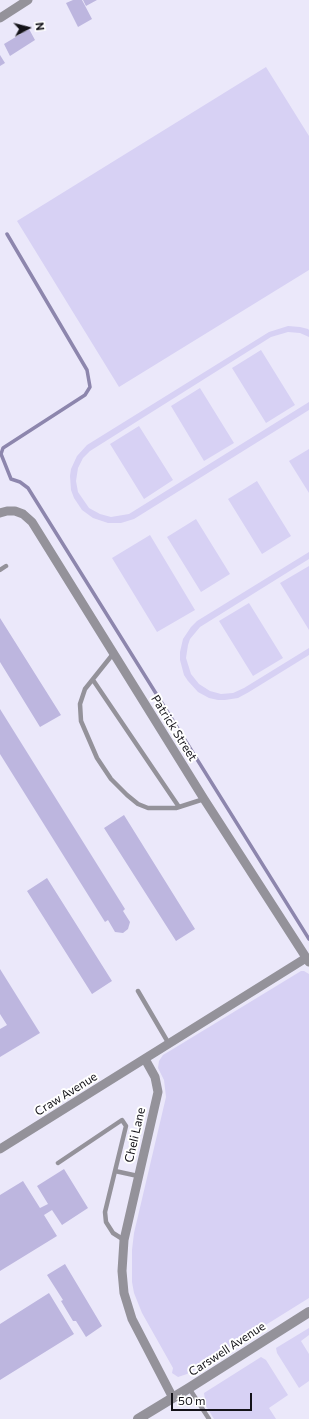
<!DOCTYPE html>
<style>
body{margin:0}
#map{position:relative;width:309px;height:1419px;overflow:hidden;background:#ebe8fa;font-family:Commissioner,sans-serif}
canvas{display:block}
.north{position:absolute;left:8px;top:8px;width:40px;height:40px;-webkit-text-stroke:3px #fff;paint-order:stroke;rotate:83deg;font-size:11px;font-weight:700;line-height:16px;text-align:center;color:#131218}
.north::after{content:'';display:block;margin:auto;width:14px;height:18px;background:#131218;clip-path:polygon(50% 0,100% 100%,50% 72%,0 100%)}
.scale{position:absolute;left:171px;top:1393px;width:81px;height:18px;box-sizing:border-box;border:2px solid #131218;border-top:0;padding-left:5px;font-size:12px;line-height:14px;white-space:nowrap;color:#131218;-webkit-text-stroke:3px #fff;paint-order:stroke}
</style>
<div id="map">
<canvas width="309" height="1419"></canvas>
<div class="north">N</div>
<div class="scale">50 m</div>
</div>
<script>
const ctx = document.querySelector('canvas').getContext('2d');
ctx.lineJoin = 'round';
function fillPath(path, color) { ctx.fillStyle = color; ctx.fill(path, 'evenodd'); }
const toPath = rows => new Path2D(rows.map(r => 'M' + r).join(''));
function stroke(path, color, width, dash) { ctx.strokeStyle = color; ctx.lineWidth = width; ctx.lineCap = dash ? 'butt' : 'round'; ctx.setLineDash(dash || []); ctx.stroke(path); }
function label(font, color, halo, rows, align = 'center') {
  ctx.font = font + ' Commissioner,sans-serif'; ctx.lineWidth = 4; ctx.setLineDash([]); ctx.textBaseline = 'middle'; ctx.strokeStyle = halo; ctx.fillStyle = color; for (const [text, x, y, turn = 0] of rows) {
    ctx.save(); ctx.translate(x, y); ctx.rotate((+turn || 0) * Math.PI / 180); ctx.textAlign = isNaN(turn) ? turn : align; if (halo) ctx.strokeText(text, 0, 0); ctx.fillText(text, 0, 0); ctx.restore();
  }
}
const green = toPath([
 [266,67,309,136,309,270,119,387,17,221],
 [288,326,300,327,308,329,309,330,309,337,300,333,288,332,271,337,90,451,83,458,78,468,76,481,78,492,89,508,100,514,111,517,129,514,309,402,309,410,134,519,121,523,108,523,93,518,82,510,74,498,71,490,70,476,71,469,77,456,87,445,269,332],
 [261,350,295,405,266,423,232,368],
 [200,388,234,443,204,461,171,406],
 [139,426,173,480,144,499,110,444],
 [309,449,309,493,289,461],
 [257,481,291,536,262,554,228,499],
 [196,519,230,574,201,592,167,537],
 [150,535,195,610,157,632,112,558],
 [309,552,309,559,200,627,190,639,188,645,186,658,191,674,199,684,210,691,221,694,233,693,244,688,309,648,309,655,249,692,238,698,225,700,218,700,209,698,198,692,188,681,184,675,180,660,180,652,183,639,191,627,197,621],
 [309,566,309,630,280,583],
 [249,603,283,658,253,676,219,621],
 [301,971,304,971,309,974,309,1298,187,1374,178,1377,172,1373,173,1368,142,1313,134,1293,132,1282,132,1250,134,1233,166,1097,164,1080,158,1068,159,1061,163,1055,173,1049],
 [309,1328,309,1335,301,1341,309,1354,309,1381,299,1388,277,1353,276,1348],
 [261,1357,266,1360,288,1395,269,1408,276,1419,214,1419,206,1406,204,1393]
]);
const stream = toPath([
 [7,234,87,370,90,387,85,395,3,448,1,454,11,479,20,482,28,488,309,939]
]);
const building = toPath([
 [73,0,82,0,92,19,78,27,66,3],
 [83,0,97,0,86,6],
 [29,29,35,40,10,56,4,44],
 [0,55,5,63,0,66],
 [0,618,61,715,40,727,0,662],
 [0,709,125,909,123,911,130,922,128,929,123,933,115,932,108,920,105,922,0,754],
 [124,815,195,929,176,941,104,828],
 [47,878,112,981,92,994,27,891],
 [0,969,40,1033,0,1057,0,1029,7,1025,0,1014],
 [64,1169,88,1208,62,1225,52,1210,44,1215,57,1236,0,1271,0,1195,23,1181,40,1208,48,1204,37,1186],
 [65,1264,102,1326,86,1337,76,1321,73,1321,61,1301,63,1300,47,1275],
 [49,1293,74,1334,0,1380,0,1324]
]);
const service = toPath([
 [0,570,6,566],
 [113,654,85,689,80,704,81,721,97,758,111,779,127,795,138,804,148,808,176,808,204,799],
 [93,680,179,807],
 [138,991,169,1044],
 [58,1163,122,1120,126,1126,115,1171,138,1176],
 [115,1171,105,1212,106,1222,113,1233,124,1240],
 [189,1388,209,1419]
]);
const minor = toPath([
 [0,18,28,0],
 [0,513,7,511,15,511,23,514,32,522,204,799,309,962],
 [145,1059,155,1077,158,1092,124,1240,122,1271,124,1293,132,1319,173,1398],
 [0,1149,306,958]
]);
const tertiary = toPath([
 [138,1419,189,1388,309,1312]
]);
const streetNames = [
 ["Patrick Street",174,728,58],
 ["Craw Avenue",66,1094,-32],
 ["Cheli Lane",135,1135,-77],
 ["Carswell Avenue",227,1349,-33]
];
fillPath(green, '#d7d1f4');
stroke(stream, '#8d86ad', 3.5);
fillPath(building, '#bdb6df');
stroke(service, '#94929a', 4.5);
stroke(minor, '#94929a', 9);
stroke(tertiary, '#94929a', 10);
label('12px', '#131218', '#fff', streetNames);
</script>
